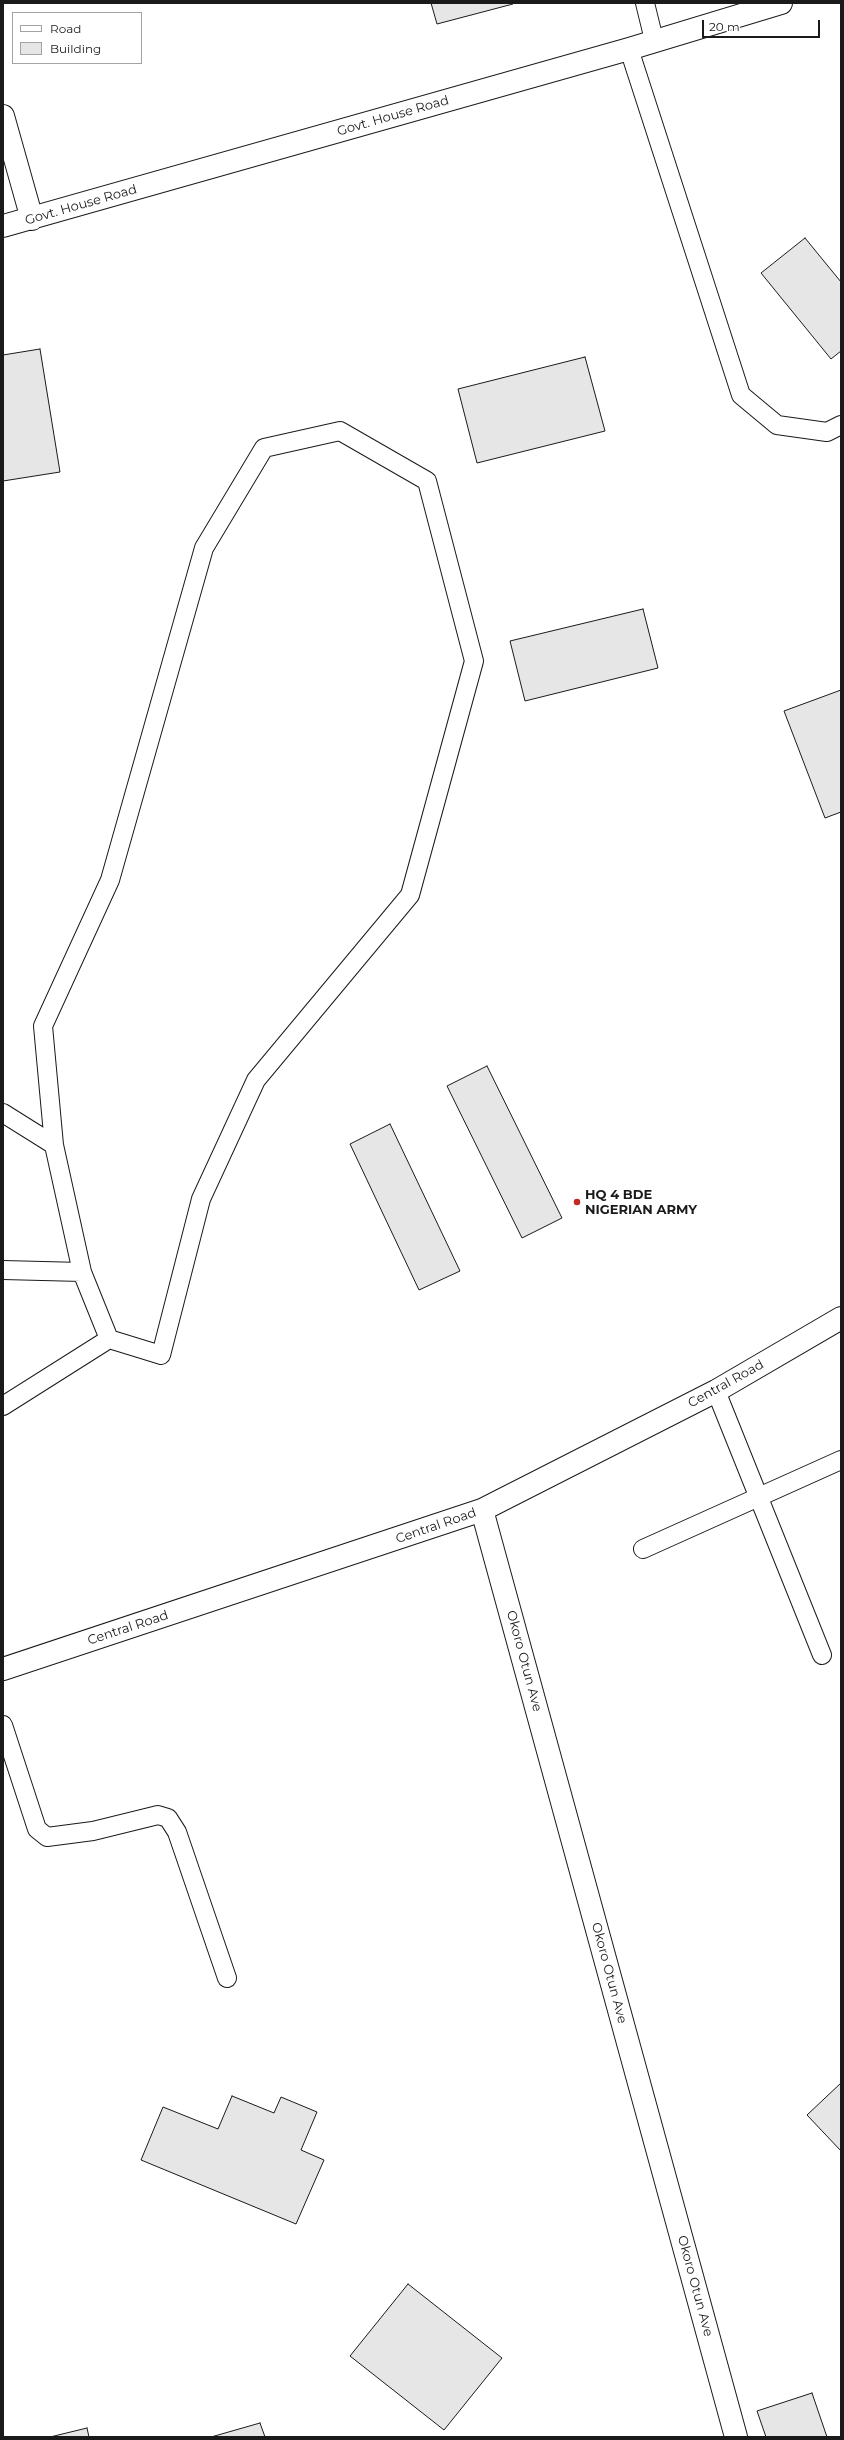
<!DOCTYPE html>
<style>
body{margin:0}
#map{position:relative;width:844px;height:2440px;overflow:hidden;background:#fff;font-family:Montserrat,sans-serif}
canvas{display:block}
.frame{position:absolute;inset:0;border:4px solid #1a1a1a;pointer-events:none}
.legend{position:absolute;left:12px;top:12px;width:130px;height:52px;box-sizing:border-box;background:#fff;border:1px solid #a3a3a3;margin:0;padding:5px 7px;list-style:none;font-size:12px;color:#1a1a1a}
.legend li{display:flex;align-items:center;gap:8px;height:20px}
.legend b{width:20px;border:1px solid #a3a3a3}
.scale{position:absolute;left:702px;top:20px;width:118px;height:18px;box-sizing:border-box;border:2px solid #1a1a1a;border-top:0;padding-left:5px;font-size:12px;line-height:14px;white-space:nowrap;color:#1a1a1a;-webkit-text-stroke:3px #fff;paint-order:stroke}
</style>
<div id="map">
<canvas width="844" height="2440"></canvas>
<div class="frame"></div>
<ul class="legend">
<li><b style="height:5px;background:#fff"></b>Road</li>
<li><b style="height:11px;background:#e6e6e6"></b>Building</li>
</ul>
<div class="scale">20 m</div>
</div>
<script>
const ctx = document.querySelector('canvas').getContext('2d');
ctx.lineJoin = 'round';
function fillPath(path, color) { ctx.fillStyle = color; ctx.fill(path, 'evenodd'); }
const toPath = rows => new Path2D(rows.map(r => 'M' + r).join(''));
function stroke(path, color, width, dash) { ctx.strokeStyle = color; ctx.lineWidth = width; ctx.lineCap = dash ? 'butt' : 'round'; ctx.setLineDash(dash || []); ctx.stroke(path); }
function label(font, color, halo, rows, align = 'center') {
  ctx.font = font + ' Montserrat,sans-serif'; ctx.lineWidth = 3; ctx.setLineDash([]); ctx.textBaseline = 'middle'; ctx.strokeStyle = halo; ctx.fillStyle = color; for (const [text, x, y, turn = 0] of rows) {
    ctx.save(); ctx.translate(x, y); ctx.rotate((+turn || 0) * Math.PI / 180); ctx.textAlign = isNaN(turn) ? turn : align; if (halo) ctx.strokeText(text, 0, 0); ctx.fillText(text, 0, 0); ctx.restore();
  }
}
const building = toPath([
 [431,3,512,3,513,4,437,24,431,3],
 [805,238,841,282,841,351,831,359,761,273,805,238],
 [40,349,60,472,3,481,3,355,40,349],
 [585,357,605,431,477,463,458,389,585,357],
 [643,609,658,668,525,701,510,641,643,609],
 [841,690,841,812,825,818,784,711,841,690],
 [487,1066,562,1218,522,1238,447,1086,487,1066],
 [390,1124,460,1271,419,1290,350,1144,390,1124],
 [841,2083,841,2151,807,2115,841,2083],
 [232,2096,274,2113,281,2097,317,2112,301,2150,324,2160,296,2224,141,2160,163,2107,218,2129,232,2096],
 [408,2284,502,2358,444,2430,350,2356,408,2284],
 [812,2393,827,2437,766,2437,757,2411,812,2393],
 [260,2423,265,2437,211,2437,260,2423],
 [87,2428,89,2437,50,2437,87,2428]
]);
const service = toPath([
 [645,3,654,40],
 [629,49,741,395,777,425,827,432,841,425],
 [3,1113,54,1145],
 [3,1270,82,1272,109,1339,3,1406],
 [82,1272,54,1145,43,1026,110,880,204,548,264,448,340,431,427,481,474,661,410,895,256,1080,201,1199,161,1355,109,1339],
 [716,1391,822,1655],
 [643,1549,841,1460],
 [3,1725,37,1829,47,1837,93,1831,158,1815,168,1818,177,1832,227,1978]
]);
const minor = toPath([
 [3,116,32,219],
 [3,226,629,49,781,3],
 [482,1510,736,2437],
 [3,1669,482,1510,716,1391,841,1318]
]);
const markers = [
 [577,1202,4,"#c62828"]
];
const streetNames = [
 ["Govt. House Road",393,116,-16],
 ["Govt. House Road",81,205,-16],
 ["Central Road",726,1384,-29],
 ["Central Road",436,1526,-19],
 ["Central Road",128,1628,-18],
 ["Okoro Otun Ave",524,1661,75],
 ["Okoro Otun Ave",609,1973,75],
 ["Okoro Otun Ave",695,2286,75]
];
const poiNames = [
 ["HQ 4 BDE",585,1195],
 ["NIGERIAN ARMY",585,1210]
];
fillPath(building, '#e6e6e6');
stroke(building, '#1a1a1a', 1);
stroke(service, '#1a1a1a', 20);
stroke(minor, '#1a1a1a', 24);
stroke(service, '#fff', 18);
stroke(minor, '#fff', 22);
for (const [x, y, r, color] of markers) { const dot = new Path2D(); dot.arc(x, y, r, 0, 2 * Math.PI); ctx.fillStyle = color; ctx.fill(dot); stroke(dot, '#fff', 1.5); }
label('13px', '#1a1a1a', '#fff', streetNames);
label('bold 13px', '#1a1a1a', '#fff', poiNames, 'left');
</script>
